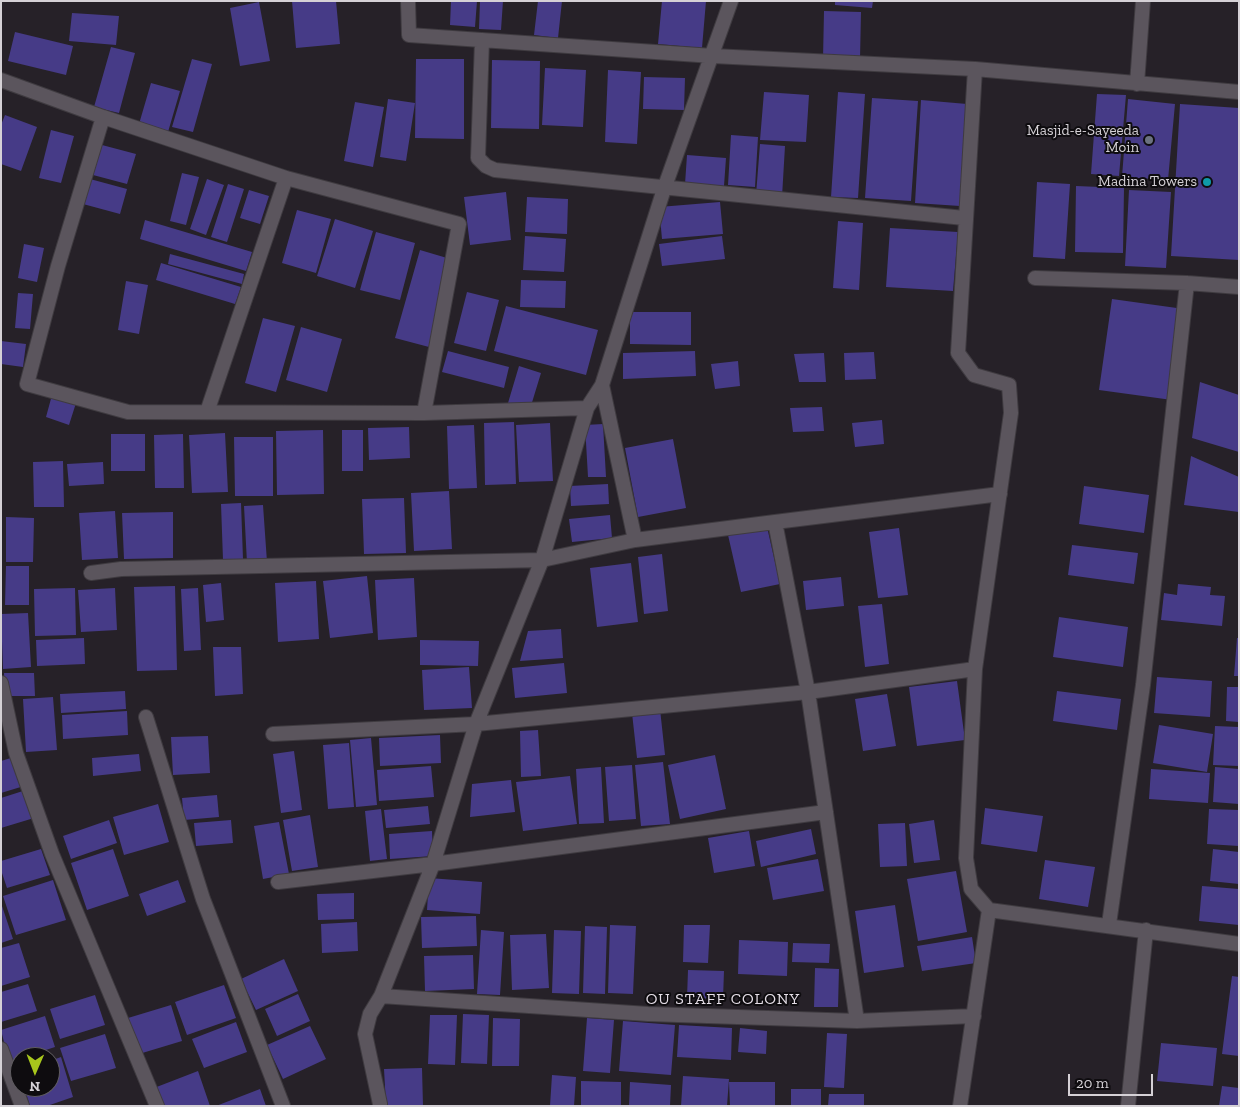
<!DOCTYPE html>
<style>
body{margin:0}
#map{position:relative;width:1240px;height:1107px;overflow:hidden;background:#262128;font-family:"Zilla Slab",serif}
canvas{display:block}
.frame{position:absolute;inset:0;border:2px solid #d5d1d6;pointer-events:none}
.north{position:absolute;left:10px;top:1047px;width:50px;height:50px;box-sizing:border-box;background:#0e0c0f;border:1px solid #5e5b5f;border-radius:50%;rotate:181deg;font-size:14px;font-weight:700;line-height:20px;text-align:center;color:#d5d1d6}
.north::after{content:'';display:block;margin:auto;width:18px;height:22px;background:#a8c71c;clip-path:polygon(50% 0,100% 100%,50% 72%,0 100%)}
.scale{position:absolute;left:1068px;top:1074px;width:85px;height:22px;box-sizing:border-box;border:2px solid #d5d1d6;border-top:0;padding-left:6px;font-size:15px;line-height:18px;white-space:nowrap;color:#d5d1d6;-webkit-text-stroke:4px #0e0c0f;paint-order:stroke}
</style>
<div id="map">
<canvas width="1240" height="1107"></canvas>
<div class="frame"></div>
<div class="north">N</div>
<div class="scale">20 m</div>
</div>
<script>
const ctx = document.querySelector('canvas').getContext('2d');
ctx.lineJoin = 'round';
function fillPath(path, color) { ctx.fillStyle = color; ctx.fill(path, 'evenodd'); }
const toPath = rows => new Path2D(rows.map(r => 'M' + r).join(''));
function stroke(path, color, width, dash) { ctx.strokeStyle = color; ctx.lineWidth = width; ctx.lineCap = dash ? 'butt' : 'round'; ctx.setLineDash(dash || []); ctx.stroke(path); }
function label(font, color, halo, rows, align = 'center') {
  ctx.font = font + ' "Zilla Slab",serif'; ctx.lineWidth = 4; ctx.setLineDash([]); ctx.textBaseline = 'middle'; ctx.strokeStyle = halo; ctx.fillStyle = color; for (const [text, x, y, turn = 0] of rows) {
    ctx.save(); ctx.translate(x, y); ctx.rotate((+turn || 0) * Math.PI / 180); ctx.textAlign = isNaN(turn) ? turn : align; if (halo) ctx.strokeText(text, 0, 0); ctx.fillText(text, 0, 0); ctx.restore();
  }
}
const building = toPath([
 [292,1,336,1,340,44,296,48],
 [451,1,477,1,475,27,450,25],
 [480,1,503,1,501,30,479,29],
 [538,1,562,1,558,38,534,35],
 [662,1,706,1,702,48,658,44],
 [835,1,873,1,872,8,835,5],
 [259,2,270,61,240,66,230,8],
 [824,11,861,12,860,59,823,59],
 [72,13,119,16,116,45,69,41],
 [15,32,73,46,66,75,8,61],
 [111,47,135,53,119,113,94,107],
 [192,59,212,64,193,132,172,127],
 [416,59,464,59,464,139,415,138],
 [492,60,540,61,539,129,491,128],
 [545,68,586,70,583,127,542,125],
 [608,70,641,72,637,144,605,142],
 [644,77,685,78,684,110,643,109],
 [151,83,180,91,168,132,139,124],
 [764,92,809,95,806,142,760,140],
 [838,92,865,94,858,198,831,197],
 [1097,94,1126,95,1119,176,1091,174],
 [872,98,918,101,911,201,865,198],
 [388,99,415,103,406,161,380,157],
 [1128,99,1175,104,1168,180,1122,177],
 [921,100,967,104,960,206,915,203],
 [355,102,384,107,373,167,344,161],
 [1180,104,1239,108,1239,260,1171,256],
 [5,115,37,127,21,171,1,164,1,125],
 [51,130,74,136,61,183,39,178],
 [731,135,758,137,755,187,728,185],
 [760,144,785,146,782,197,756,195],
 [102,145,136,154,127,184,93,175],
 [687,155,726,158,724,186,685,184],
 [182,173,199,177,186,225,170,221],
 [90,179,127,189,120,214,83,204],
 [207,179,224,185,206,235,190,229],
 [1037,182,1070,184,1065,259,1033,257],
 [228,184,244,189,227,242,211,237],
 [1076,186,1124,188,1123,253,1075,252],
 [249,190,269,196,260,224,240,218],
 [1129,190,1171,192,1166,268,1125,266],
 [506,192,511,240,470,245,464,197],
 [527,197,568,199,567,234,525,232],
 [720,202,723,234,662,239,659,207],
 [297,210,331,219,316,273,282,263],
 [335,219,373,231,355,288,317,276],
 [145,220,252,252,246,271,140,239],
 [838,221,863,223,859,290,833,288],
 [890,228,958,232,953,291,886,287],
 [376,232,415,243,400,300,360,290],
 [525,236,566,239,564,272,523,270],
 [722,236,725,259,662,266,659,244],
 [24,244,44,248,37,282,18,278],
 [420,250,447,258,429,347,395,338],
 [170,254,244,274,242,284,168,264],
 [161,263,241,287,235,304,156,280],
 [521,280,566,281,565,308,520,307],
 [126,281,148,285,139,334,118,330],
 [467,292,499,300,486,351,454,343],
 [18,293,33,294,30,329,15,328],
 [1112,299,1184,309,1172,400,1099,390],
 [506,306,598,330,586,375,494,351],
 [630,312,691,312,691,345,630,344],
 [263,318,295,326,276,392,245,383],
 [301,327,342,339,327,392,286,380],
 [1,341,26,344,23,367,1,364],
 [448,351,509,367,504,388,442,372],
 [695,351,696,376,623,379,623,353],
 [874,352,876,379,845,380,844,353],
 [824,353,826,382,799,382,794,354],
 [738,361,740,386,715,389,711,364],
 [519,366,541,373,530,409,508,403],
 [1200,382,1239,395,1239,452,1192,438],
 [52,395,76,403,69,425,46,417],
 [822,407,824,431,793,432,790,408],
 [882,420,884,444,855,447,852,423],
 [514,422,516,484,485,485,484,423],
 [550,423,553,481,519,482,516,425],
 [603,424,606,477,588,477,585,425],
 [474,425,477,488,449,489,447,426],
 [409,427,410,458,369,460,368,428],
 [323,430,324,494,277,495,276,431],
 [342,430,363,430,363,471,342,471],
 [225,433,228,492,192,493,189,435],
 [111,434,145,434,145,471,111,471],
 [183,434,184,488,155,488,154,435],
 [234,437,273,437,273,496,235,496],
 [673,439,686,508,638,517,625,448],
 [1191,456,1239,477,1239,512,1184,505],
 [63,461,64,507,34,507,33,462],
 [103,462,104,484,69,486,67,464],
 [608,484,609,504,571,506,570,486],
 [1084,486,1149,495,1144,533,1079,524],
 [449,491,452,549,414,551,411,493],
 [404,498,406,553,364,554,362,499],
 [241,503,243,559,223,560,221,504],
 [263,505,267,562,247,563,244,506],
 [115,511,118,558,82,560,79,513],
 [173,512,173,558,124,559,122,513],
 [610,515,612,538,572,542,569,519],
 [6,517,34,518,33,562,6,562],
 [767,527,780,584,741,592,728,535],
 [899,528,908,595,878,598,869,532],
 [1072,545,1138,553,1134,584,1068,575],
 [662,554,668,611,644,614,638,557],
 [631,563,638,622,597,627,590,568],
 [6,566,29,566,29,605,5,605],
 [367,576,373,633,330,638,323,581],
 [841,577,844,606,806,610,803,581],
 [414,578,417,637,378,640,375,580],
 [316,581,319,639,278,642,275,583],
 [221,583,224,620,206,622,203,585],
 [1178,584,1211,587,1210,595,1225,596,1222,626,1161,620,1164,593,1177,595],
 [175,586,177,670,137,671,134,587],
 [75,588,76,635,35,636,34,589],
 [115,588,117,630,81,632,78,590],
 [198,588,201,650,184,651,181,589],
 [882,604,889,664,865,667,858,606],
 [28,613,31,667,3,669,1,614],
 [1059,617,1128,627,1123,667,1053,657],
 [561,629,563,658,520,661,528,631],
 [84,638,85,664,37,666,36,640],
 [1237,638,1239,638,1239,676,1234,676],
 [420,640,479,641,478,666,420,665],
 [213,647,241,647,243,694,215,696],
 [564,663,567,693,515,698,512,668],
 [469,667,472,708,424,710,422,670],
 [4,673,34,673,35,696,5,696],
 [1157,677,1212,681,1210,717,1154,713],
 [957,681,965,740,917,746,909,687],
 [1227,687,1239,687,1239,722,1226,721],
 [125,691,126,709,61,713,60,694],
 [1057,691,1121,699,1117,730,1053,721],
 [887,694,896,746,863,751,855,699],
 [53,697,57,750,26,752,23,699],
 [660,709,665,755,637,758,632,713],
 [127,711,128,735,63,739,62,715],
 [1159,725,1213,734,1207,772,1153,763],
 [1215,726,1239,727,1239,766,1213,765],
 [538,730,541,776,521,777,520,731],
 [440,735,441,763,380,766,379,738],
 [208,736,210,773,173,775,171,737],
 [371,738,377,805,356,807,350,740],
 [349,743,354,807,328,809,323,745],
 [294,751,302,810,281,813,273,754],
 [139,754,141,771,93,776,92,758],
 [715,755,726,809,680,819,668,765],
 [14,757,24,786,1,793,1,761],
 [663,762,670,824,641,826,635,765],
 [632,765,636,819,609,821,605,767],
 [431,766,434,797,379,801,377,770],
 [601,767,604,823,579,824,576,769],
 [1215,767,1239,769,1239,804,1213,802],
 [1151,769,1210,773,1208,803,1149,799],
 [570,776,577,824,523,831,516,782],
 [511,780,515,812,470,817,472,784],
 [26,790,34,818,1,828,1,798],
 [217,795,219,817,184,820,182,798],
 [158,804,169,842,124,855,113,817],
 [428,806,430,824,386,828,384,810],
 [985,808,1043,816,1037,852,981,844],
 [381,809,387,859,370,861,365,811],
 [1209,809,1239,810,1239,846,1207,844],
 [310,815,318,867,292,871,283,820],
 [109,820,117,843,71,859,63,836],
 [231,820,233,843,196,846,194,823],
 [934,820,940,860,914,863,909,824],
 [279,822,289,874,263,879,254,826],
 [905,823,907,866,880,867,878,824],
 [811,829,816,854,761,867,756,841],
 [432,831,433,856,390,859,389,834],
 [749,831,755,866,714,873,708,838],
 [41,849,50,875,7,888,1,870,1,861],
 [113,849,129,896,87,910,71,863],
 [1213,849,1239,852,1239,884,1210,881],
 [818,859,824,891,773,900,767,868],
 [1045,860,1095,867,1088,907,1039,899],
 [956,871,967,932,918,941,907,879],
 [429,878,482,882,480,914,427,910],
 [53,880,66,920,16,935,3,896],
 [178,880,186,902,147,916,139,894],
 [1202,886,1239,889,1239,925,1199,921],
 [354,893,354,919,318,920,317,894],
 [1,903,13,939,1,943],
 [895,905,904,967,864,973,855,911],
 [476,916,477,946,422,948,421,917],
 [357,922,358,951,322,953,321,924],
 [610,925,636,926,633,994,608,993],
 [684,925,710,925,708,963,683,962],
 [585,926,607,927,605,994,583,993],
 [481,930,504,932,500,995,477,994],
 [554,930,581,931,579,994,552,993],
 [546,934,549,988,512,990,510,935],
 [972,937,976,963,922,971,917,946],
 [739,940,788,942,787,976,738,974],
 [19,943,30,977,1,986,1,948],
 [793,943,830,944,829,963,792,962],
 [473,955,474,989,425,991,424,956],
 [284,959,298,991,256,1010,241,979],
 [815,968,839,969,838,1007,814,1007],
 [688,970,724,971,723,999,687,998],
 [1232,976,1239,977,1239,1056,1222,1054],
 [28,984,37,1011,1,1022,1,992],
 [224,985,236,1018,187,1035,175,1002],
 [298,994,310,1021,277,1036,265,1009],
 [95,995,105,1025,60,1039,50,1009],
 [171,1005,182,1041,139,1054,128,1018],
 [463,1014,489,1015,487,1064,461,1063],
 [430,1015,457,1015,455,1065,428,1064],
 [45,1016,55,1047,9,1062,1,1030],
 [493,1018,520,1019,519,1066,492,1066],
 [587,1018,614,1020,610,1073,583,1071],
 [623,1021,675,1025,671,1075,619,1071],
 [236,1022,247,1052,204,1068,192,1039],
 [679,1025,732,1028,731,1060,677,1057],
 [310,1026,326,1059,283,1079,267,1045],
 [740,1028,767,1031,766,1054,738,1052],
 [827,1033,847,1034,844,1088,824,1087],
 [105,1034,116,1068,71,1081,60,1048],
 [1161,1043,1217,1048,1213,1086,1157,1081],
 [61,1057,73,1097,47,1106,30,1106,24,1087,50,1087,50,1061],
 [422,1068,423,1106,386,1105,384,1069],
 [198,1071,210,1106,161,1106,154,1088],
 [552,1075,576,1077,574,1106,550,1106],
 [683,1076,729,1079,727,1106,681,1106],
 [581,1081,621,1082,621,1106,581,1106],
 [630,1082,671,1085,670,1106,629,1106],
 [729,1082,775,1082,775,1106,730,1106],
 [1222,1086,1239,1088,1239,1106,1219,1106],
 [260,1089,266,1106,216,1106],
 [791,1089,821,1089,821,1106,791,1106],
 [829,1094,864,1094,864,1106,828,1106]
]);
const minor = toPath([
 [408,1,409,35,713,56,975,69,1239,92],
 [482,40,478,158,486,166,495,170,964,218],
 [975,69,958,353,974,375,1009,385,1011,413,975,669,966,858,971,889,989,910,1239,944],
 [1,80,103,117,286,178,459,224,424,413],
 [1137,84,1143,1],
 [103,117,58,266,27,384,128,412,424,413,587,408],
 [1035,278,1187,283,1239,287],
 [602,385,635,540],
 [207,412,286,178],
 [775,522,1000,494],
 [91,573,121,569,542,560,635,540,775,522,808,692,857,1021,648,1014,381,996],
 [1,683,16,753,52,854,157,1106],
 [146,717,203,899,283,1106],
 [273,734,476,724,808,692,975,669],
 [278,882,433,864,826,812],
 [1109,924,1143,685,1187,283],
 [857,1021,974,1016],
 [1,1049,22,1106],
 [380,1104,365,1034,370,1014,381,996,433,864,476,724,542,560,587,408,602,385,664,189,731,1],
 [960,1106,989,910],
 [1128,1106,1146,930]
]);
const markers = [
 [1149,140,5,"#6b7280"],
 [1207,182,5,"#0f9aa8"]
];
const poiNames = [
 ["Masjid-e-Sayeeda",1139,131],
 ["Moin",1139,148],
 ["Madina Towers",1197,182]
];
const neighbourhoodNames = [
 ["OU STAFF COLONY",723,999]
];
fillPath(building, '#463b87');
stroke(minor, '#3f3b40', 16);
stroke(minor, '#5b555d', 14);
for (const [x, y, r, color] of markers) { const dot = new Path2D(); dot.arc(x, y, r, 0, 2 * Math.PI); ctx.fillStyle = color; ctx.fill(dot); stroke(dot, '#0e0c0f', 2); }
label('15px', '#d5d1d6', '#0e0c0f', poiNames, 'right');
ctx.letterSpacing = '1px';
label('16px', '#e6dfe8', '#0e0c0f', neighbourhoodNames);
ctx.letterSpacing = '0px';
</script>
